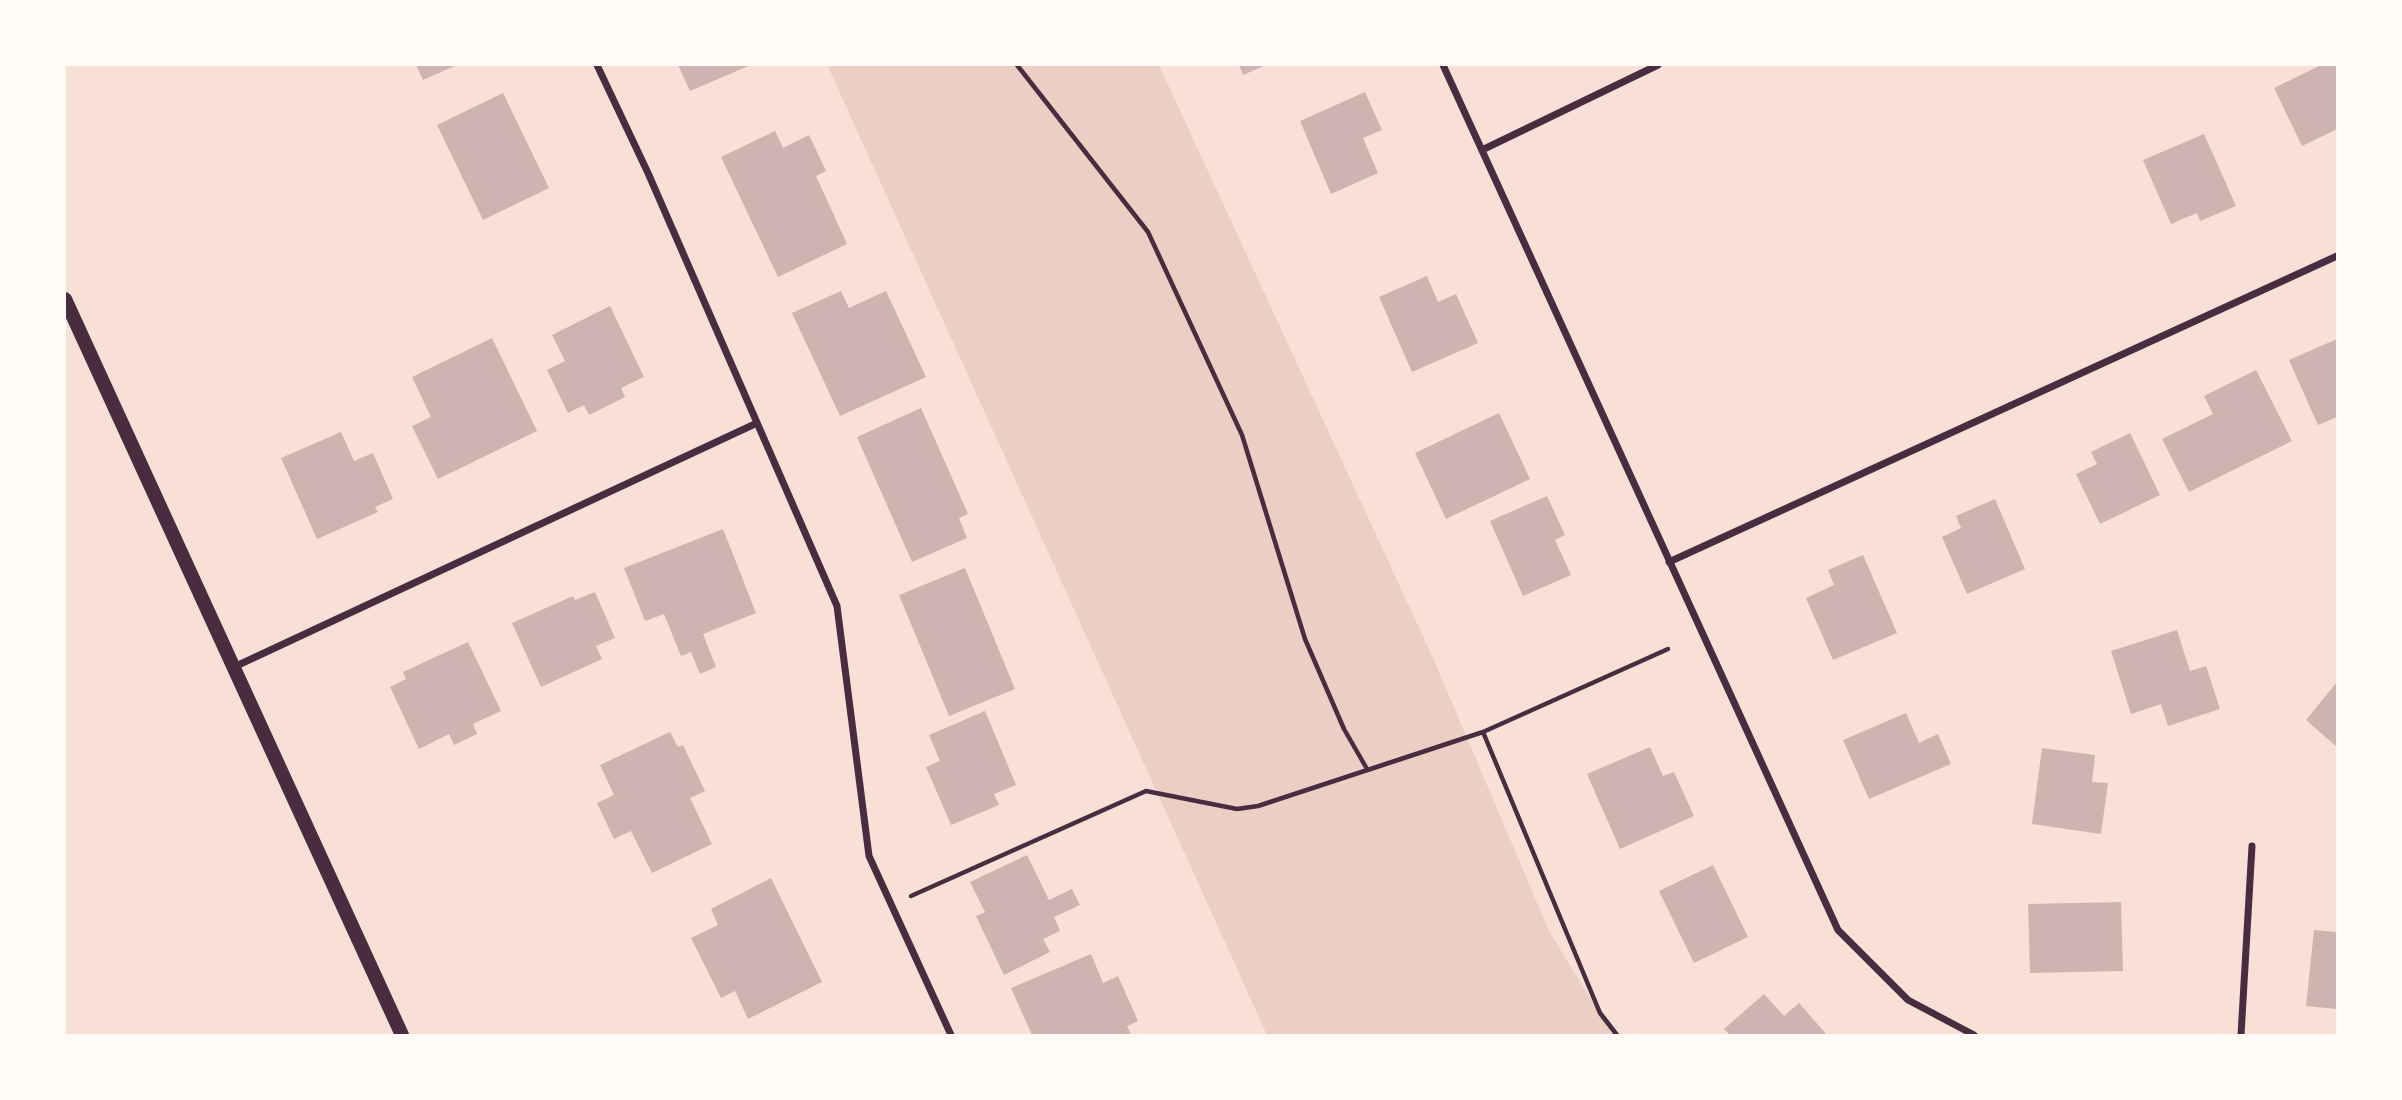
<!DOCTYPE html>
<style>
body{margin:0}
#map{position:relative;width:2402px;height:1100px;overflow:hidden;background:#f7e1d7;font-family:"Nunito Sans",sans-serif}
canvas{display:block}
.frame{position:absolute;inset:0;border:66px solid #fffaf5;pointer-events:none}
</style>
<div id="map">
<canvas width="2402" height="1100"></canvas>
<div class="frame"></div>
</div>
<script>
const ctx = document.querySelector('canvas').getContext('2d');
ctx.lineJoin = 'round';
function fillPath(path, color) { ctx.fillStyle = color; ctx.fill(path, 'evenodd'); }
const toPath = rows => new Path2D(rows.map(r => 'M' + r).join(''));
function stroke(path, color, width, dash) { ctx.strokeStyle = color; ctx.lineWidth = width; ctx.lineCap = dash ? 'butt' : 'round'; ctx.setLineDash(dash || []); ctx.stroke(path); }
const green = toPath([
 [829,65,1159,65,1434,660,1549,931,1613,1035,1267,1035,829,69]
]);
const building = toPath([
 [416,65,457,65,423,80],
 [678,65,751,65,690,91],
 [1239,65,1266,65,1243,75],
 [2321,65,2337,65,2337,129,2302,146,2274,88],
 [1365,92,1382,130,1363,138,1378,173,1331,194,1300,121],
 [503,93,549,188,483,220,437,125],
 [775,131,783,148,809,135,826,171,816,176,847,244,778,277,721,157],
 [2204,134,2236,206,2200,221,2197,213,2171,224,2143,160],
 [1427,276,1438,302,1456,294,1478,343,1412,372,1379,297],
 [841,291,849,308,886,291,926,377,840,416,792,313],
 [610,306,644,377,621,388,625,397,589,415,584,405,568,413,547,370,565,361,552,335],
 [492,338,537,431,438,479,412,426,431,417,412,377],
 [2337,339,2337,417,2318,425,2289,360],
 [2256,370,2292,441,2189,492,2162,439,2213,414,2204,396],
 [921,408,968,514,959,518,967,538,912,562,857,437],
 [1499,413,1530,479,1446,519,1415,453],
 [341,432,354,461,373,453,393,499,375,507,378,512,317,539,281,458],
 [2130,433,2160,495,2100,524,2076,474,2097,464,2091,452],
 [1547,496,1565,535,1555,540,1571,575,1523,596,1490,521],
 [1995,499,2025,569,1967,594,1942,537,1961,528,1956,516],
 [723,529,756,613,703,634,716,667,700,674,691,652,681,656,664,614,645,621,624,568],
 [1863,555,1897,633,1833,660,1806,598,1834,585,1828,570],
 [965,568,1015,689,949,716,899,595],
 [595,592,615,638,596,646,602,659,541,687,512,623,573,596,575,600],
 [2177,630,2190,671,2206,666,2220,709,2168,726,2161,704,2131,714,2111,651],
 [468,642,501,711,473,724,477,734,454,745,449,734,419,749,390,687,406,679,403,672],
 [2337,682,2337,747,2306,720],
 [985,711,1016,785,994,794,999,805,951,825,926,767,940,761,929,735],
 [1906,713,1919,743,1938,734,1951,764,1869,799,1843,740],
 [670,732,678,747,683,745,705,791,690,798,712,844,652,873,631,831,614,839,597,803,614,795,600,765],
 [1650,747,1663,776,1674,772,1694,816,1620,849,1587,774],
 [2042,748,2095,755,2092,782,2108,783,2101,834,2032,824],
 [1027,855,1049,900,1072,889,1080,905,1054,917,1060,931,1043,939,1050,952,1004,975,976,916,985,912,970,882],
 [1713,865,1748,937,1694,963,1659,891],
 [771,878,822,982,748,1019,735,991,721,998,691,938,718,925,711,909],
 [2121,902,2123,971,2030,973,2028,904],
 [2314,930,2337,932,2337,1009,2306,1006],
 [1091,954,1103,983,1118,976,1138,1021,1127,1026,1131,1035,1032,1035,1011,988],
 [1764,994,1784,1016,1799,1003,1827,1035,1730,1035,1724,1029]
]);
const path = toPath([
 [1017,65,1148,232,1242,435,1305,639,1344,729,1367,769],
 [1483,732,1600,1013,1617,1035],
 [911,896,1146,791,1237,809,1258,806,1483,732,1668,649]
]);
const minor = toPath([
 [597,65,648,173,837,606,869,856,951,1035],
 [1443,65,1838,930,1908,1000,1974,1035],
 [1482,150,1658,65],
 [1669,562,2337,256],
 [234,667,757,423],
 [2241,1035,2252,846]
]);
const secondary = toPath([
 [65,299,402,1035]
]);
fillPath(green, '#ebcfc5');
fillPath(building, '#ccb4b1');
stroke(path, '#4a2c40', 4.5);
stroke(minor, '#4a2c40', 7);
stroke(secondary, '#4a2c40', 14);
</script>
